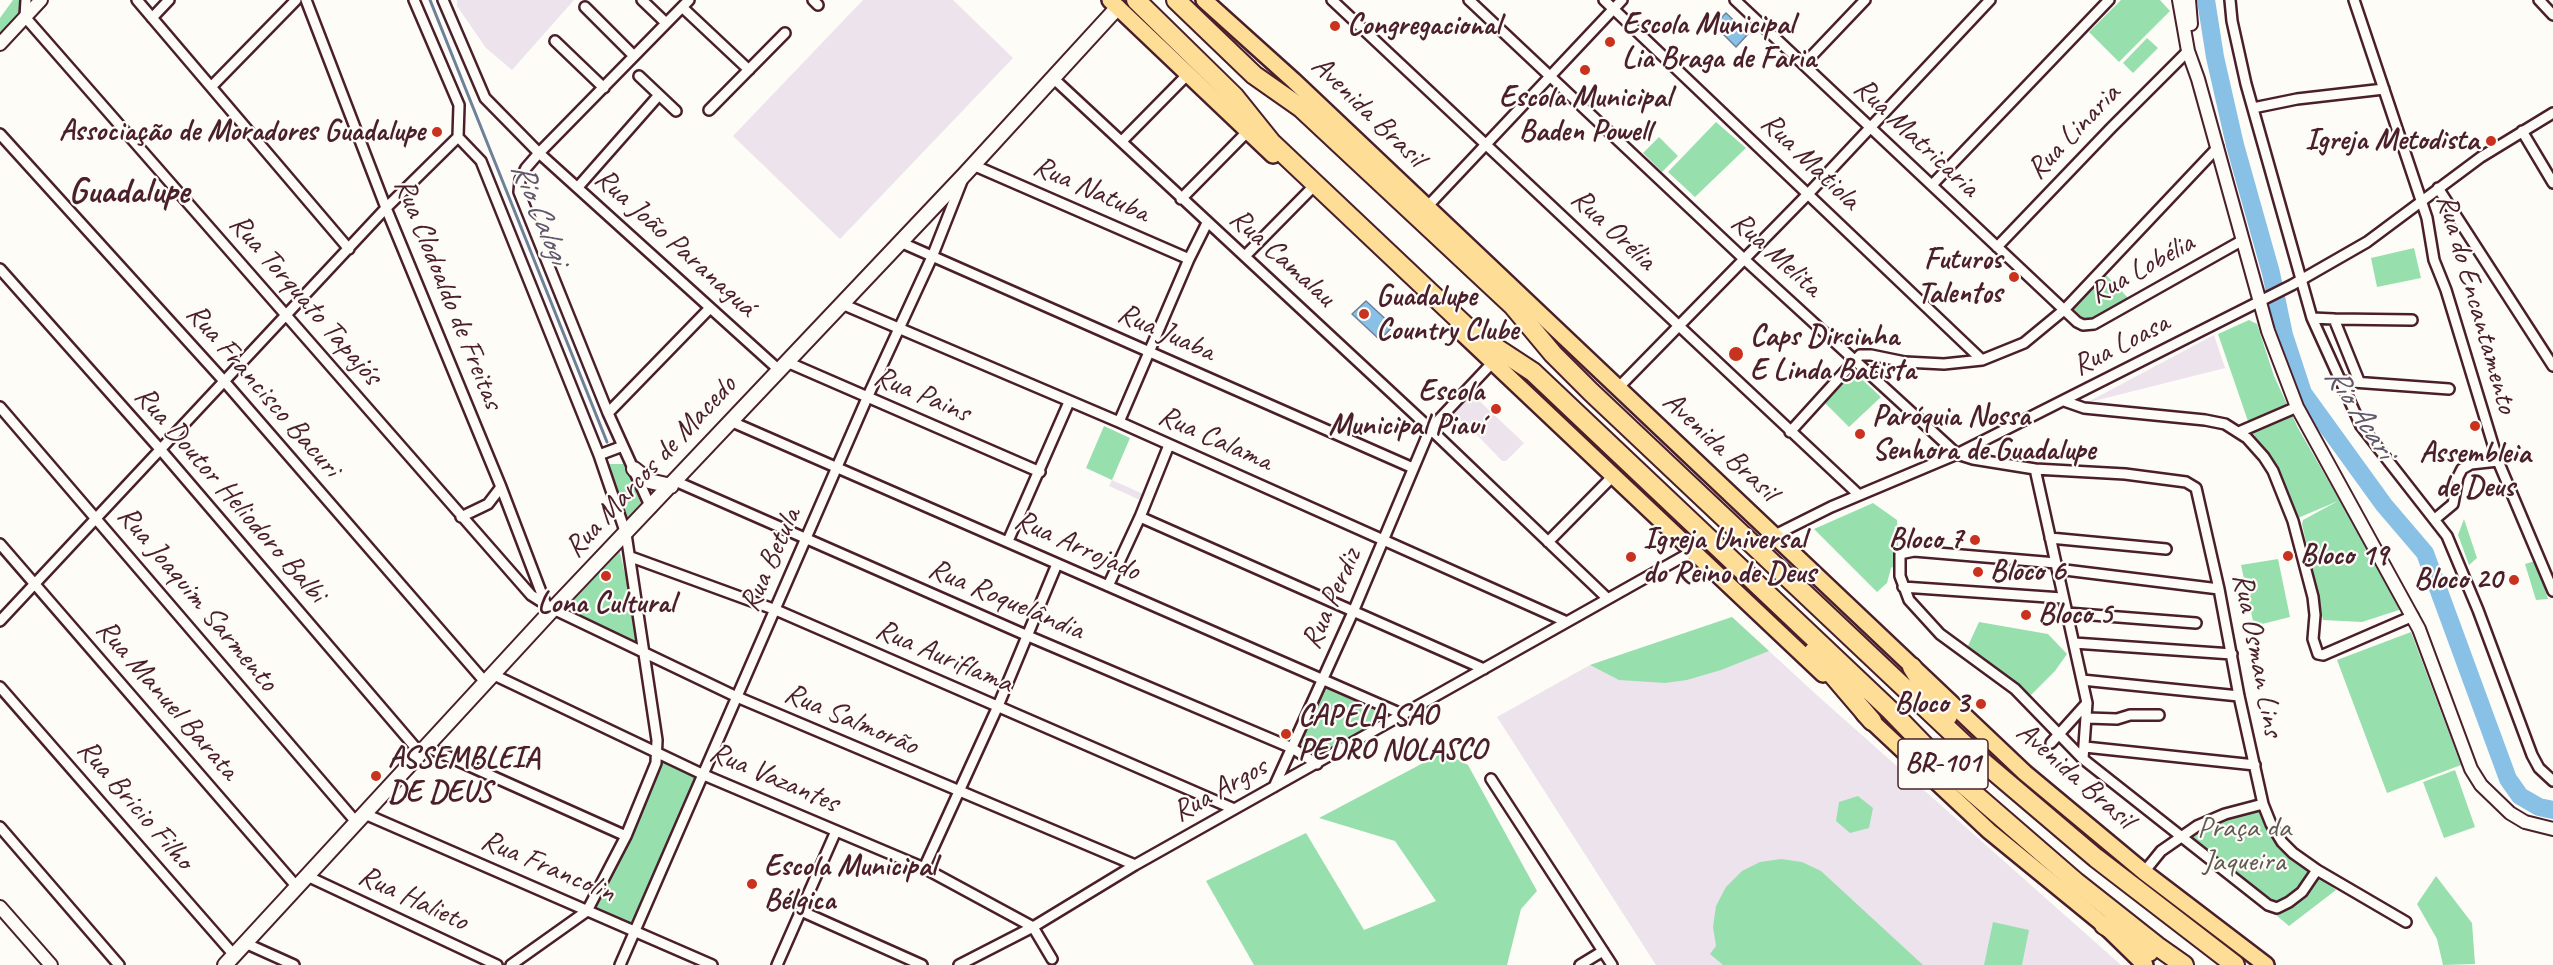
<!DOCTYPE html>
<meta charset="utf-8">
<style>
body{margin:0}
canvas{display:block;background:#fdfcf7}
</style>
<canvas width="2553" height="965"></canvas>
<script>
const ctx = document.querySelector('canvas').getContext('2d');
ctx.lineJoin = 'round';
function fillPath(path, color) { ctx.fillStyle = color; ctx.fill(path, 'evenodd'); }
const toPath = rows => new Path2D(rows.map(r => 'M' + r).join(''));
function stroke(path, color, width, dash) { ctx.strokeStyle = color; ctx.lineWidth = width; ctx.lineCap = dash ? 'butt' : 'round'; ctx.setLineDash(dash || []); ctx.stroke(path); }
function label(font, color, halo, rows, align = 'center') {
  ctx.font = font + ' Caveat,sans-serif'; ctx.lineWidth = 4.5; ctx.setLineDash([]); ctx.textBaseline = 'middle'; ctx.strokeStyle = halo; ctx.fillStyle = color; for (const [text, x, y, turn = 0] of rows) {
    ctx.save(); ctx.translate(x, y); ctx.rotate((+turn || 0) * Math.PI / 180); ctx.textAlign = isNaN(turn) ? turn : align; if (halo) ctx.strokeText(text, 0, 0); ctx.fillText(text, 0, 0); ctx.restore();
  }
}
const built = toPath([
 [457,0,574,0,512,70,486,48,457,6],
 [863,0,953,0,1013,58,840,239,733,136],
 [2214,335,2225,368,2086,403],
 [1471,393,1524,443,1506,461,1502,461,1480,438,1449,411],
 [1112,480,1143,494,1140,500,1109,486],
 [1732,617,1819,697,2121,965,1656,965,1497,717,1590,665]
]);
const green = toPath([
 [13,0,38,0,0,43,0,18],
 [2121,0,2160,0,2170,11,2119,62,2089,32],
 [2147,38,2158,48,2133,73,2123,63],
 [1716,122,1746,148,1695,197,1668,172],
 [1659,137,1678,156,1662,172,1643,153],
 [2414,248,2421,278,2377,287,2371,258],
 [2106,275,2130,300,2087,323,2073,309],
 [2249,320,2257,324,2274,376,2298,428,2402,609,2362,622,2323,620,2302,524,2303,520,2338,501,2298,518,2250,427,2218,334],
 [1854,372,1881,397,1849,427,1825,403],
 [1104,426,1130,438,1112,480,1086,468],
 [604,464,625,464,644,511,627,519],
 [1873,503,1897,520,1899,564,1891,568,1887,583,1877,592,1814,529],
 [2464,519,2477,558,2469,565,2458,535],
 [618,544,643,651,555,609],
 [2278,559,2290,617,2254,626,2241,565],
 [2535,561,2548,599,2536,600,2525,564],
 [1732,617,1769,651,1721,670,1687,680,1665,683,1619,680,1590,665],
 [1979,622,2048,634,2067,654,2055,671,2031,695,1967,648],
 [2411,632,2461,765,2387,793,2337,660],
 [1325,687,1400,714,1323,754,1300,745],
 [1444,752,1468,765,1537,891,1521,909,1507,965,1254,965,1206,881,1306,833,1364,930,1436,901,1395,841,1319,818],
 [662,760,698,775,632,923,596,909,629,838],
 [2455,770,2475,827,2444,838,2423,782],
 [1858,796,1873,808,1869,828,1850,833,1836,821,1839,802],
 [2262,806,2280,846,2336,890,2289,926,2182,835,2198,826],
 [1781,859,1802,862,1821,871,1923,965,1723,965,1710,954,1716,946,1713,927,1716,906,1726,887,1742,871,1760,862],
 [2436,876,2472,923,2475,964,2443,965,2437,939,2417,904],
 [1993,922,2029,930,2022,965,1984,965]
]);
const water = toPath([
 [1726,13,1748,34,1736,47,1714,25,1726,13],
 [1366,301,1393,326,1380,340,1352,314,1366,301]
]);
const stream = toPath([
 [430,0,607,442]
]);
const river = toPath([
 [2206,0,2215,57,2235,145,2271,273,2284,335,2303,393,2384,505,2425,553,2508,779,2520,796,2539,807,2553,810]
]);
const minor = toPath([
 [26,0,25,17,531,595,553,609,737,697,1135,865],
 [137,0,349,249],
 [306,0,386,208,501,487,546,605],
 [414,0,459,105,458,137,481,161,599,455,626,534,657,740,656,763,626,836,587,911,511,965],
 [443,0,485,98,539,153,526,168,520,180,519,192,608,413,651,508],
 [642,0,666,23],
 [689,0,539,153,779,370],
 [813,0,818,5],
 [1332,0,1859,495],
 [1469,0,1744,259,1957,454,1973,459,2035,469,2087,703,2083,759],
 [1604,0,1982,360],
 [1735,0,2077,322,2083,325,2094,324,2243,240],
 [2230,0,2232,21,2246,84,2312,318,2361,426,2447,536,2478,610,2532,755,2539,768,2553,781],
 [2354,0,2427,218,2434,260,2446,290,2498,461,2553,591],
 [2539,0,2553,15],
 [585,7,634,56],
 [682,7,749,70],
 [152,18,169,0],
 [555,41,604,88],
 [1804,64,1865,0],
 [639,76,676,111],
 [1053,78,1424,423,1608,599],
 [212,86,296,0],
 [2253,108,2297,99,2384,89],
 [709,110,785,33],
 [2522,131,2553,183],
 [0,134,224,381,486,683],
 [1122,141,1188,74],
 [973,165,1189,259],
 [1932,185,2109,0],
 [578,187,659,95],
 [2438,188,2553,366],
 [1181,199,1248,131],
 [1426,208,1622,0],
 [900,242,1413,468],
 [1997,247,2111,128,2188,51],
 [1245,256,1310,190],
 [0,269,160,449,421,754],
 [842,304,1119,422,1567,622],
 [2312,318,2334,319,2359,381],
 [2334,319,2412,320],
 [787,362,1040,472],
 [2339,381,2449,389],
 [1617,389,1808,194,1990,0],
 [2064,401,2084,408,2205,420,2225,424,2247,438,2264,457,2273,471,2293,521,2313,597,2315,615,2313,639,2318,654,2323,655,2413,616],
 [0,407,357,823],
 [608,413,710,308],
 [730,421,1404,715],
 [1119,422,1189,259,1207,223],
 [1790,432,1860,355,1871,355,1905,362,1944,364,1982,360,2024,343,2064,310,2218,147],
 [2239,432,2297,407],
 [599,455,623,446],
 [2035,469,2125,474,2186,482,2196,488,2219,589,2239,696,2263,804,2271,824,2282,842,2293,853,2317,870,2406,922],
 [675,481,1028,636,1292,748,1317,764],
 [461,517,488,504,501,487],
 [1140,517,1484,669],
 [2435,519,2453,504,2458,477,2462,469,2471,464,2498,461],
 [1773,536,1831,507,1957,454,2292,285,2367,242,2481,157,2553,113],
 [2050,538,2166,549],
 [1008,541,1069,402],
 [1548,542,1614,475],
 [0,544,297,887],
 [631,557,776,610,1234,809],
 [2056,563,1914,551,1900,554,1900,576,1909,600,1940,634,2015,689,2083,759,2268,905,2277,908,2289,902,2302,892,2317,870],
 [2057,569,2219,589],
 [1108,586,1140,517,1169,445],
 [1903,587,2062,598],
 [2067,613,2196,623],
 [0,621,386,208,458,137],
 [2074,643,2232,654],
 [494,675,704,775,924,868,1033,927,1052,959],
 [2082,680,2239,696],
 [0,687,234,955],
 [2087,718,2117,719,2130,715,2159,715],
 [2051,743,2087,703],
 [427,747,626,836],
 [2085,747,2255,765],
 [1491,779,1612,965],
 [1274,787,1353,612,1430,429,1493,362],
 [365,814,712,965],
 [0,827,119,965],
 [924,868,998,706,1057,564],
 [2144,872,2161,851,2197,826,2225,814,2263,804],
 [307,876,497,965],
 [801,911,922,965],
 [245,943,294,965],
 [620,965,867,398,932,257,962,181],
 [777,965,836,831],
 [959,965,1033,927,1135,865,1693,551],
 [1580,965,1603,951]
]);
const tertiary = toPath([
 [2179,0,2188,51,2198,79,2268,331,2297,407,2419,629,2471,769,2481,785,2510,813,2525,822,2553,829],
 [2189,0,2191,24],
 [0,44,41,0],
 [0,907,51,965]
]);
const secondary = toPath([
 [634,469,649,481,671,486],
 [225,965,553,609,965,174,1118,7]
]);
const primary = toPath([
 [1110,0,1273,155],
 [1204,0,1294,81,2025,773,2144,872,2266,965],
 [1459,330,1823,674],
 [1864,714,1989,831,2104,925,2145,965]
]);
const motorway = toPath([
 [1136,0,1234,96,1271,142,1472,332,1533,372,1890,710,1956,778,2076,882,2157,946,2184,965],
 [1176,0,1254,75,1301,108,1513,306,1553,354,1591,392,1983,762,2096,858,2235,965],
 [1813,652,1872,721],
 [1912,667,1927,691,1948,716],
 [2104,925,2149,952]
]);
const markers = [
 [1335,26,6,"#c8321e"],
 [1610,42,6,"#c8321e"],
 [1585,70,6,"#c8321e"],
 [437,132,6,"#c8321e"],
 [2491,141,6,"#c8321e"],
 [2014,277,6,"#c8321e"],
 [1364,314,6,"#c8321e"],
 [1736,354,8,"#c8321e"],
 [1496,409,6,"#c8321e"],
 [2475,426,6,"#c8321e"],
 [1860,434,6,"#c8321e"],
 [1975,540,6,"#c8321e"],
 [2288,556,6,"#c8321e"],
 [1631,557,6,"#c8321e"],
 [1978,572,6,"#c8321e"],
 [606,576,6,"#c8321e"],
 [2514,580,6,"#c8321e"],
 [2026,615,6,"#c8321e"],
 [1981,704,6,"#c8321e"],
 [1286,734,6,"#c8321e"],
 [376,776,6,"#c8321e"],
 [752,884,6,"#c8321e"]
];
const shields = [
 [1943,764,90]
];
const shieldNames = [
 ["BR-101",1943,764]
];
const poiNames = [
 ["Escola Municipal",1622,25],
 ["Lia Braga de Faria",1622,59],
 ["Congregacional",1347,26],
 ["Escola Municipal",1585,98,"center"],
 ["Baden Powell",1585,132,"center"],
 ["Associação de Moradores Guadalupe",425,132,"right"],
 ["Igreja Metodista",2479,141,"right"],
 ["Futuros",2002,260,"right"],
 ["Talentos",2002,294,"right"],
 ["Guadalupe",1376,297],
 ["Country Clube",1376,331],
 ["Caps Dircinha",1750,337],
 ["E Linda Batista",1750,371],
 ["Escola",1484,392,"right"],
 ["Municipal Piauí",1484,426,"right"],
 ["Paróquia Nossa",1872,417],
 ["Senhora de Guadalupe",1872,451],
 ["Assembleia",2475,454,"center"],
 ["de Deus",2475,488,"center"],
 ["Igreja Universal",1643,540],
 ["do Reino de Deus",1643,574],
 ["Bloco 7",1963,540,"right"],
 ["Bloco 19",2300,556],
 ["Bloco 6",1990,572],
 ["Bloco 20",2502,580,"right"],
 ["Lona Cultural",606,604,"center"],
 ["Bloco 5",2038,615],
 ["Bloco 3",1969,704,"right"],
 ["CAPELA SAO",1298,717],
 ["PEDRO NOLASCO",1298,751],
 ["ASSEMBLEIA",388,759],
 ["DE DEUS",388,793],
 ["Escola Municipal",764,867],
 ["Bélgica",764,901]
];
const streetNames = [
 ["Avenida Brasil",1368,112,44],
 ["Rua Linaria",2074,132,-46],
 ["Rua Matricaria",1916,138,43],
 ["Rua Matiola",1810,162,44],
 ["Rua Natuba",1091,190,24],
 ["Rua Orélia",1613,230,43],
 ["Rua João Paranaguá",675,243,42],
 ["Rua Melita",1776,255,42],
 ["Rua Camalau",1282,258,42],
 ["Rua Lobélia",2142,269,-29],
 ["Rua Clodoaldo de Freitas",448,294,68],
 ["Rua Torquato Tapajós",305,300,49],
 ["Rua do Encantamento",2476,304,74],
 ["Rua Juaba",1166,333,24],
 ["Rua Loasa",2121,345,-27],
 ["Rua Francisco Bacuri",263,391,49],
 ["Rua Pains",922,395,23],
 ["Rua Calama",1215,439,24],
 ["Avenida Brasil",1720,447,43],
 ["Rua Marcos de Macedo",651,467,-47],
 ["Rua Doutor Heliodoro Balbi",230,495,49],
 ["Rua Arrojado",1077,546,24],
 ["Rua Betula",771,560,-66],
 ["Rua Joaquim Sarmento",197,599,50],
 ["Rua Perdiz",1332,599,-66],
 ["Rua Roquelândia",1006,600,23],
 ["Rua Osman Lins",2257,655,79],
 ["Rua Auriflama",944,657,23],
 ["Rua Manuel Barata",167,700,49],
 ["Rua Salmorão",851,720,23],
 ["Avenida Brasil",2075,776,41],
 ["Rua Vazantes",774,778,23],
 ["Rua Argos",1220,790,-29],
 ["Rua Bricio Filho",135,805,49],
 ["Rua Francolin",548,867,23],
 ["Rua Halieto",413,899,25]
];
const parkNames = [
 ["Praça da",2244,828],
 ["Jaqueira",2244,862]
];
const waterNames = [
 ["Rio Calogi",539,213,68],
 ["Rio Acari",2359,413,57]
];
const districtNames = [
 ["Guadalupe",129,193]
];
fillPath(built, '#ece3ed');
fillPath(green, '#97e0ae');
fillPath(water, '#88c0e6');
stroke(water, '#6f809b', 1.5);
stroke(stream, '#6f809b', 3);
stroke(river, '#88c0e6', 18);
stroke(minor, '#4a1f2b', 14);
stroke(tertiary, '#4a1f2b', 16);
stroke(secondary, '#4a1f2b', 18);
stroke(primary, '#4a1f2b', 20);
stroke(motorway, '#4a1f2b', 22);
stroke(minor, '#fdfcf7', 9);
stroke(tertiary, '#fdfcf7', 12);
stroke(secondary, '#fdfcf7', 14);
stroke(primary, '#fedd96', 15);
stroke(motorway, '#fedd96', 18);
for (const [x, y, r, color] of markers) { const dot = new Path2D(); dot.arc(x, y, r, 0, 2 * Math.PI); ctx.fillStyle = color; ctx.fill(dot); stroke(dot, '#fdfcf7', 2); }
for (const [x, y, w] of shields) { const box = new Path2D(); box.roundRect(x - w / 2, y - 25, w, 50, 4.5); ctx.fillStyle = '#fdfcf7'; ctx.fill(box); stroke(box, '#4a1f2b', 1.5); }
label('bold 28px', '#4a1f2b', null, shieldNames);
label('bold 30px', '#4a1f2b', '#fdfcf7', poiNames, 'left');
label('30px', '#4a1f2b', '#fdfcf7', streetNames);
label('30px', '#615952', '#fdfcf7', parkNames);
label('italic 32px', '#60576c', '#fdfcf7', waterNames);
label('bold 36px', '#4a1f2b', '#fdfcf7', districtNames);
</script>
